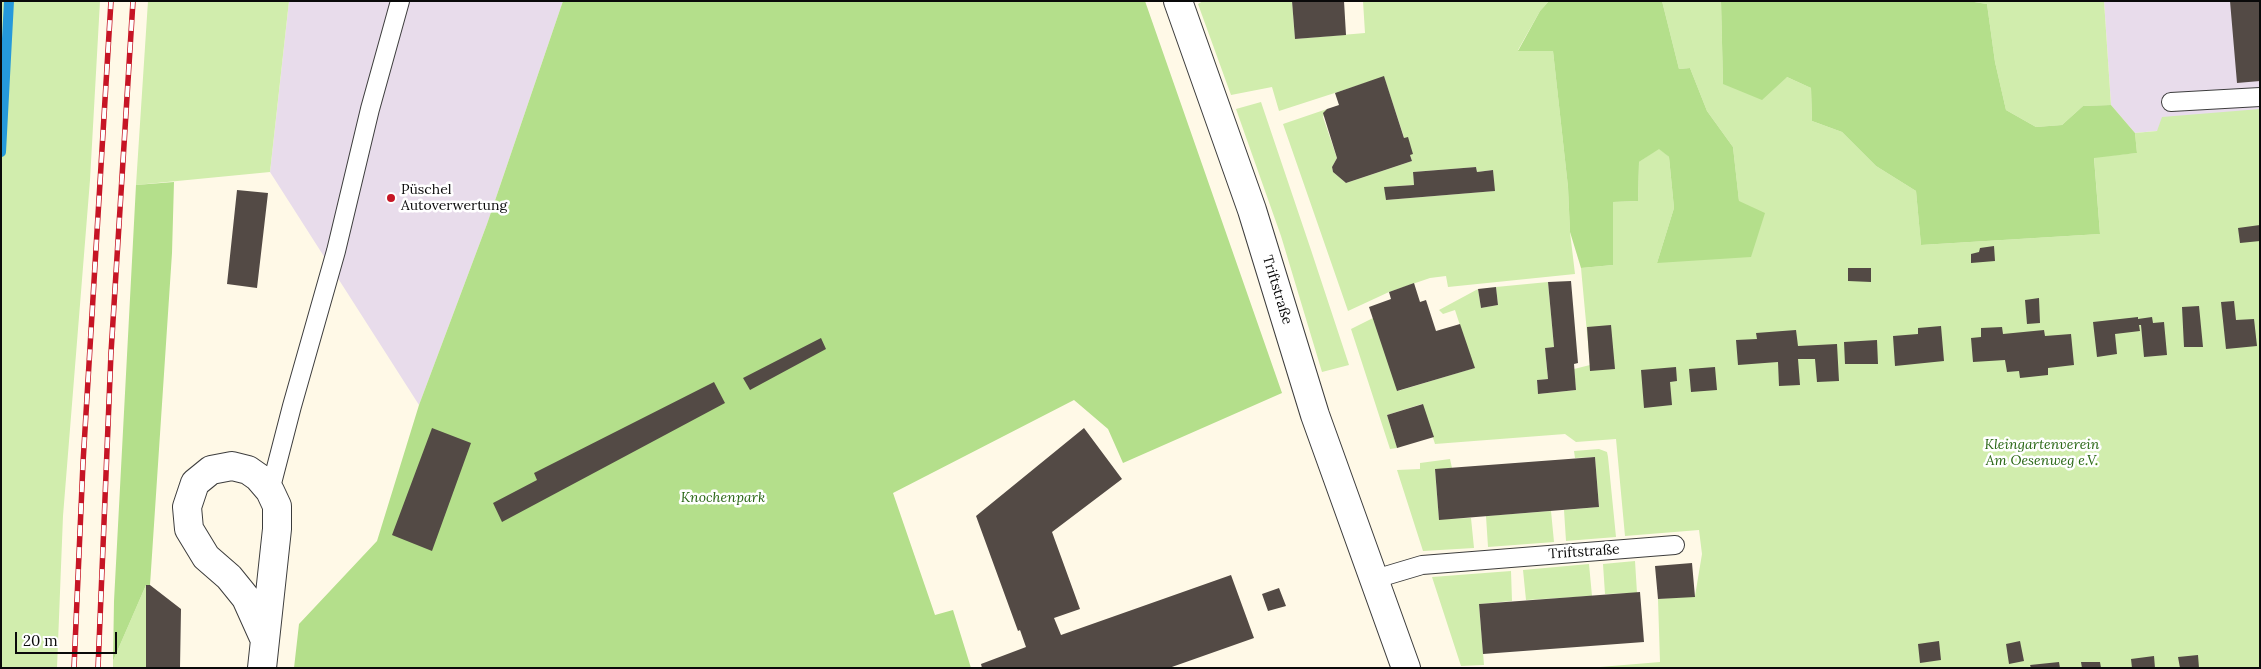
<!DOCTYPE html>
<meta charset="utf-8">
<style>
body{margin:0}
#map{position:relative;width:2261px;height:669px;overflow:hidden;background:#fff9e7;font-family:Lora,serif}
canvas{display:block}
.frame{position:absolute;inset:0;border:2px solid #0a0a0a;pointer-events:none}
.scale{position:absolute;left:15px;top:632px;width:102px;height:22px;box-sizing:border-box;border:2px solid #0a0a0a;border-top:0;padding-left:6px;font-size:15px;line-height:18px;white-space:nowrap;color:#0a0a0a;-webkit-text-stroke:4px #fff;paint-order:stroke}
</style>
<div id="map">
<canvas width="2261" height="669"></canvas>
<div class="frame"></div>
<div class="scale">20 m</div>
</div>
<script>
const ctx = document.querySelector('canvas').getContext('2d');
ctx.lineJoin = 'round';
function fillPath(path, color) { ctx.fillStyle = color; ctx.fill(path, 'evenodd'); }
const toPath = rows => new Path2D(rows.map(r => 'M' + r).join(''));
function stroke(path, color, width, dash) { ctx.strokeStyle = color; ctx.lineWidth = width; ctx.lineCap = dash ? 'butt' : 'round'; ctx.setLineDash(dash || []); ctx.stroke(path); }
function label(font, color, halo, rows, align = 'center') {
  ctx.font = font + ' Lora,serif'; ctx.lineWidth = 5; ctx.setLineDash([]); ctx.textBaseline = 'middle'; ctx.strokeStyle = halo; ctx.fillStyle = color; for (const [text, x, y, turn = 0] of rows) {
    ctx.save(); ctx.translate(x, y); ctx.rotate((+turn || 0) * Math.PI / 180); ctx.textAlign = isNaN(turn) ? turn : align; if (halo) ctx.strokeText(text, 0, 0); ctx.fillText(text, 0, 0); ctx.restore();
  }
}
const industrial = toPath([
 [289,1,563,1,487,224,419,405,270,172],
 [2104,1,2260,1,2260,121,2135,133,2111,105]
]);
const green = toPath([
 [1,1,100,1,90,180,63,516,57,668,1,668],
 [148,1,289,1,270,172,136,185],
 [1203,1,1292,1,1295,39,1365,33,1363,1,1549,1,1540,11,1518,50,1553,51,1568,187,1570,232,1575,274,1448,287,1446,276,1430,278,1389,292,1348,311,1283,124,1327,109,1323,117,1337,158,1332,167,1333,172,1346,183,1412,161,1384,77,1279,111,1272,87,1231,95,1198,4],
 [1476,167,1477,172,1493,170,1494,191,1386,200,1385,187,1414,185,1413,172],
 [1662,1,1721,1,1723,84,1787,77,1811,88,1812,121,1842,132,1876,166,1916,191,1921,245,2100,234,2094,157,2137,153,2135,133,2157,131,2162,117,2260,109,2260,668,1588,668,1660,662,1658,599,1695,596,1702,554,1699,530,1625,536,1616,439,1576,442,1565,434,1435,444,1422,404,1387,415,1397,448,1390,449,1351,329,1373,318,1398,391,1474,368,1455,310,1443,314,1439,310,1478,289,1481,308,1498,305,1496,287,1548,282,1554,347,1545,348,1548,379,1537,380,1538,394,1576,390,1574,369,1590,365,1581,268,1613,265,1613,202,1638,201,1639,162,1659,148,1669,157,1674,208,1657,263,1739,201,1733,147,1707,111,1690,68,1679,69],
 [1968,1,2104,1,2111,105,2083,106,2062,125,2036,127,2006,110,1995,62,1987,4],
 [1261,102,1311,250,1349,365,1322,372,1281,236,1236,109],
 [1599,449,1607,452,1608,457,1616,537,1566,541,1564,510,1599,507,1595,457,1575,458,1574,451],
 [1450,459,1452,468,1435,470,1439,519,1471,518,1474,548,1423,551,1397,470,1420,469,1420,463],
 [1551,511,1554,542,1488,547,1486,516],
 [1635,561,1637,593,1605,594,1603,564],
 [1589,564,1592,596,1526,600,1523,570],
 [1511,571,1512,601,1479,604,1484,665,1461,666,1432,577],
 [146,585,146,668,113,668,113,661]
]);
const forest = toPath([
 [563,1,1145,1,1282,393,1123,463,1108,429,1074,400,893,493,935,615,953,610,971,668,294,668,299,624,377,541,419,405,487,224],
 [1549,1,1662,1,1679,69,1690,68,1707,111,1733,147,1739,201,1765,213,1751,257,1657,263,1674,208,1669,157,1659,149,1639,162,1638,201,1613,202,1613,265,1581,268,1570,232,1568,187,1553,51,1518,51,1540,11],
 [1721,1,1968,1,1987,4,1995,62,2006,110,2036,127,2062,125,2083,106,2111,105,2135,133,2137,153,2094,158,2100,234,1921,245,1916,191,1876,166,1842,132,1812,121,1811,88,1787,77,1762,100,1723,84],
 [174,182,172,253,150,585,146,585,113,661,114,601,136,185]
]);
const stream = toPath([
 [1,152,9,1]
]);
const building = toPath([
 [1292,1,1344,1,1346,35,1295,39],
 [2230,1,2260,1,2260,81,2237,83],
 [1384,76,1404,138,1408,137,1413,154,1410,155,1412,161,1346,183,1333,172,1332,167,1337,158,1323,113,1327,109,1339,105,1335,93],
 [1476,167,1477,172,1493,170,1495,191,1386,200,1384,187,1414,185,1413,172],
 [237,190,268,193,257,288,227,284],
 [2260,225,2260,241,2240,243,2238,228],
 [1994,246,1995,261,1971,263,1971,254,1979,252,1980,248],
 [1848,268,1871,268,1871,282,1848,281],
 [1571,281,1578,363,1574,364,1576,390,1538,394,1537,380,1548,379,1545,348,1554,347,1548,282],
 [1414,283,1420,302,1426,300,1436,331,1460,324,1475,368,1397,391,1369,307,1391,299,1389,292],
 [1496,287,1498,305,1481,308,1478,289],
 [2039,298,2040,323,2027,324,2025,300],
 [2234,301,2236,320,2254,319,2257,346,2226,349,2221,302],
 [2199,306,2203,347,2184,347,2182,307],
 [2138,317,2138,319,2152,317,2153,323,2164,322,2167,355,2144,357,2141,325,2139,325,2140,331,2115,334,2117,354,2097,357,2093,322],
 [1611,325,1615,369,1590,371,1587,327],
 [1941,326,1944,361,1895,366,1893,336,1918,334,1918,328],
 [2002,327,2003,334,2044,330,2045,336,2071,334,2074,365,2048,368,2048,375,2020,378,2019,371,2007,372,2005,360,1973,362,1971,338,1981,337,1981,328],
 [1796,330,1798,346,1837,344,1839,381,1817,382,1815,359,1798,359,1800,385,1779,386,1778,362,1738,365,1736,340,1757,339,1756,333],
 [821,338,826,349,750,390,743,378],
 [1877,340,1878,364,1845,364,1844,342],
 [1676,367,1677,381,1670,382,1672,405,1644,408,1641,370],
 [1715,367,1717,390,1691,392,1689,369],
 [714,382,725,403,502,522,493,503,537,480,534,473],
 [1423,404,1434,437,1397,448,1387,415],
 [432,428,471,443,432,551,392,535],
 [1084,428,1122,479,1052,532,1080,609,1054,618,1061,635,1231,575,1254,638,1169,668,982,668,981,664,1026,647,1020,630,1018,631,976,516],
 [1595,457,1599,507,1439,520,1435,469],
 [1692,563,1695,597,1658,599,1655,566],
 [146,585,150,585,181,609,180,668,146,668],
 [1279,588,1286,606,1268,611,1262,594],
 [1640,592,1644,642,1483,654,1479,604],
 [1939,641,1941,660,1920,663,1918,644],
 [2020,641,2024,661,2009,664,2006,644],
 [2198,655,2199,668,2180,668,2178,657],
 [2154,656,2155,668,2132,668,2131,659],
 [2059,662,2060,668,2031,668,2030,665],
 [2081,662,2100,662,2101,668,2082,668]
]);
const lane = toPath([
 [2171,102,2260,97],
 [270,491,292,406,336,251,370,109,400,1],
 [1375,579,1422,565,1675,545]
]);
const street = toPath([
 [1178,1,1252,210,1315,415,1406,668],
 [262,668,277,529,277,506,270,491,258,477,248,470,232,466,211,470,195,483,187,507,189,529,206,557,229,577,246,598,264,638]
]);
const rail = toPath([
 [74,668,83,463,111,1],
 [98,668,111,353,133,1]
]);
const markers = [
 [391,198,5,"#c61525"]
];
const poiNames = [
 ["Püschel",401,190],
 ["Autoverwertung",401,206]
];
const streetNames = [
 ["Triftstraße",1277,290,73],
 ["Triftstraße",1584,552,-4]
];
const parkNames = [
 ["Kleingartenverein",2042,445],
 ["Am Oesenweg e.V.",2042,461],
 ["Knochenpark",723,498]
];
fillPath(industrial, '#e8dceb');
fillPath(green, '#d1edad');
fillPath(forest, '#b4df8b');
stroke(stream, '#2599db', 10);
fillPath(building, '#534a45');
stroke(lane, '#3d3d3d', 20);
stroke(street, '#3d3d3d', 30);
stroke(lane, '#fff', 18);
stroke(street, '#fff', 28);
stroke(rail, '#c61525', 5.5);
stroke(rail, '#fff', 4, [11]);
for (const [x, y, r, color] of markers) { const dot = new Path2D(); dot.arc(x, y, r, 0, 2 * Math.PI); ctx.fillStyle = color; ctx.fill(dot); stroke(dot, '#fff', 2); }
label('14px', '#0a0a0a', '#fff', poiNames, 'left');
label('14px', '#0a0a0a', '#fff', streetNames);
label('italic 14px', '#296715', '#fff', parkNames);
</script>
